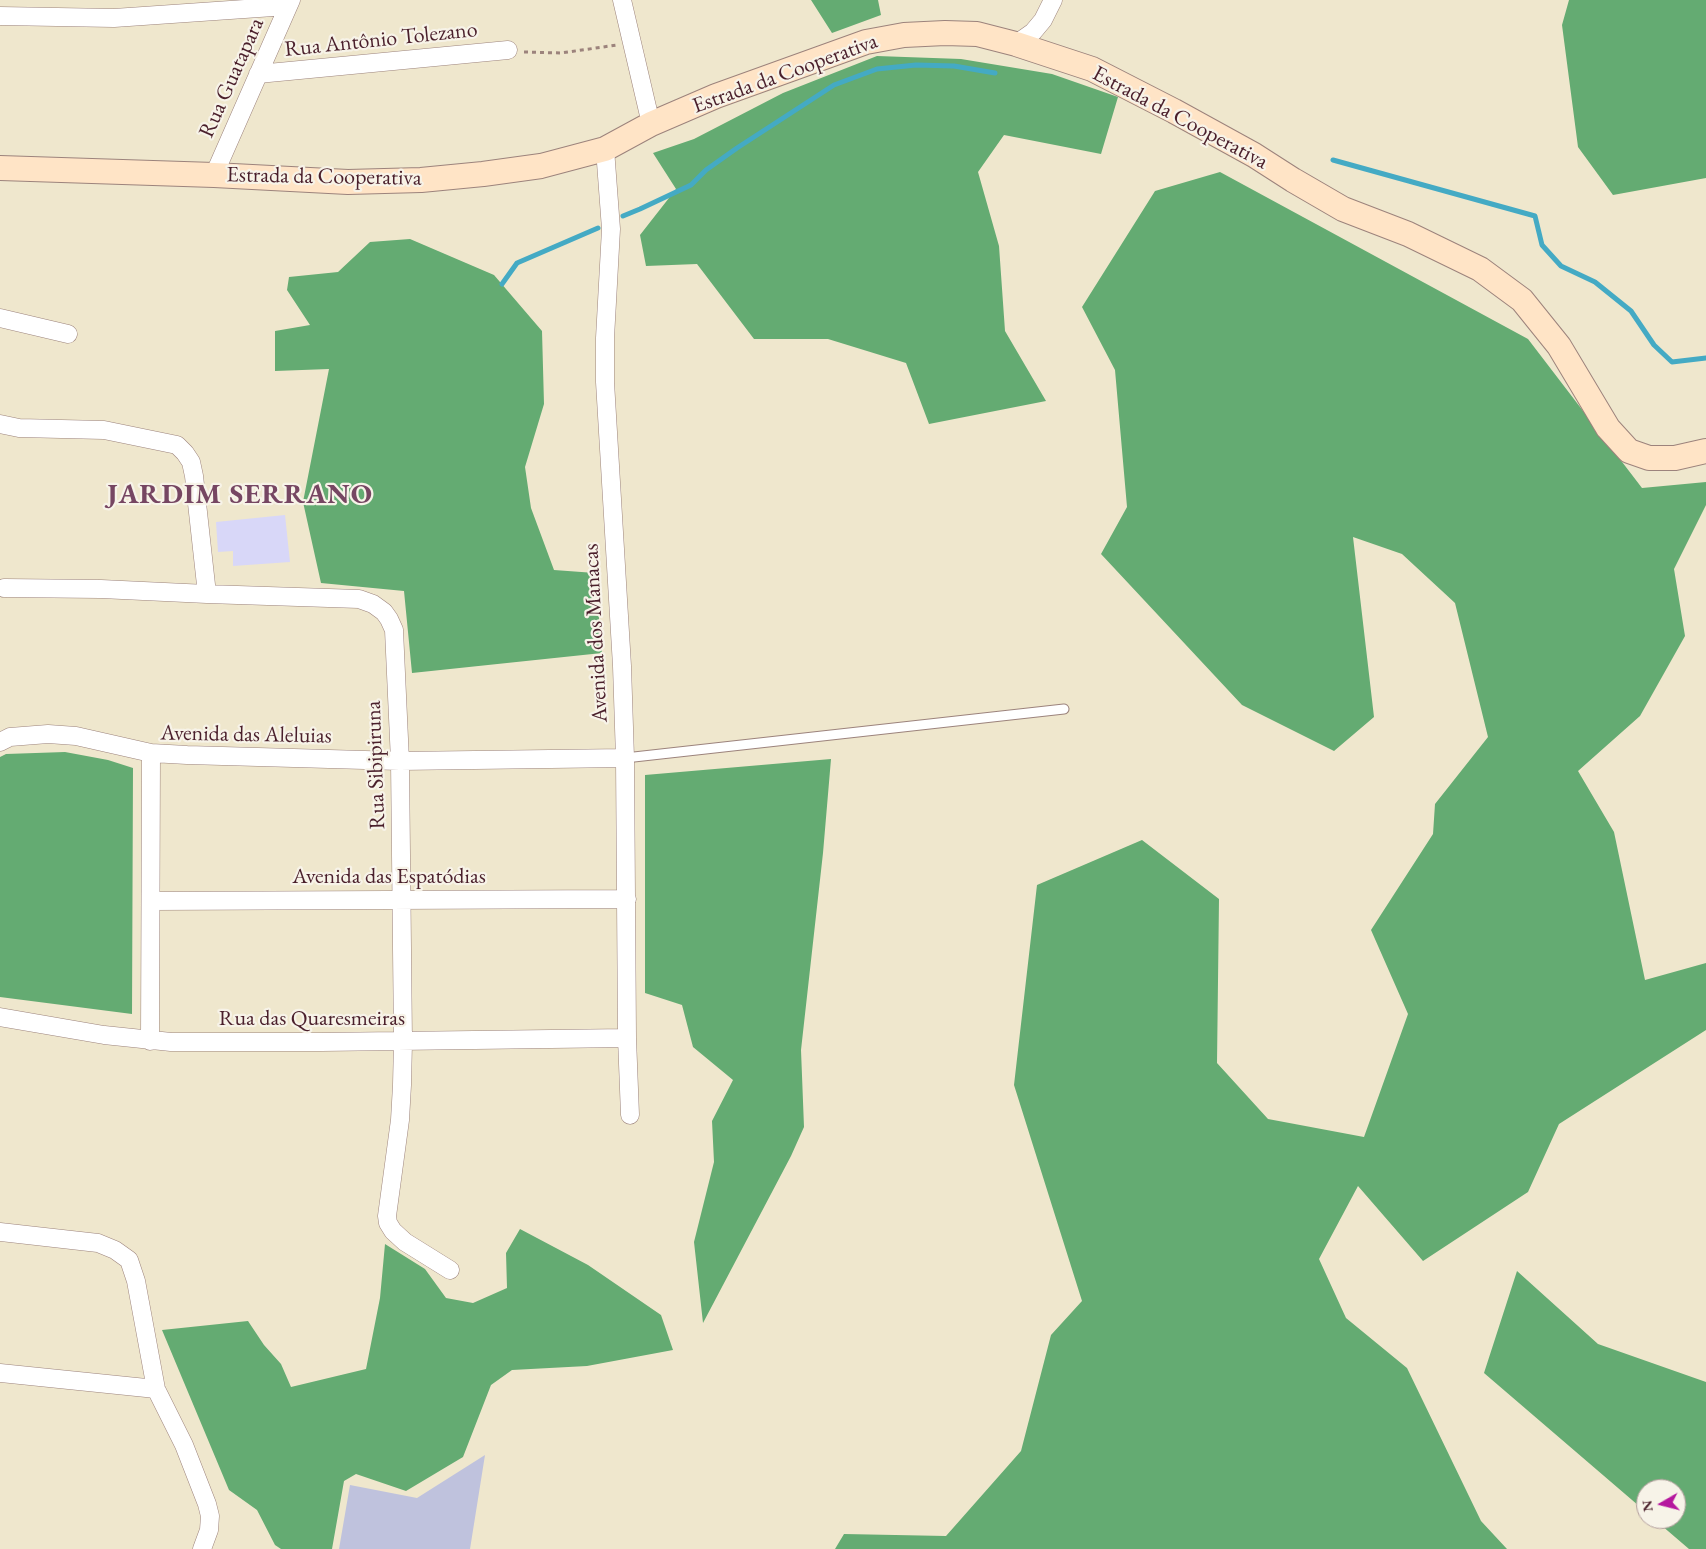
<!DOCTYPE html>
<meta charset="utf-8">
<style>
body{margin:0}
#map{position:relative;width:1706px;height:1549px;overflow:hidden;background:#efe7cd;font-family:"EB Garamond",serif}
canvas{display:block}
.north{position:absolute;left:1636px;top:1479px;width:50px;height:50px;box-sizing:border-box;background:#f7f3e8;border:1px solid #b29e9c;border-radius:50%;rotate:262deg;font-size:14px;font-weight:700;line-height:20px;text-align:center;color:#4a1f2b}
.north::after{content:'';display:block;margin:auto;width:18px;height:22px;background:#b5179e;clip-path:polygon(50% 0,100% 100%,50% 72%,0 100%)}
</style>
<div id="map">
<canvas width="1706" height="1549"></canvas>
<div class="north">N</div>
</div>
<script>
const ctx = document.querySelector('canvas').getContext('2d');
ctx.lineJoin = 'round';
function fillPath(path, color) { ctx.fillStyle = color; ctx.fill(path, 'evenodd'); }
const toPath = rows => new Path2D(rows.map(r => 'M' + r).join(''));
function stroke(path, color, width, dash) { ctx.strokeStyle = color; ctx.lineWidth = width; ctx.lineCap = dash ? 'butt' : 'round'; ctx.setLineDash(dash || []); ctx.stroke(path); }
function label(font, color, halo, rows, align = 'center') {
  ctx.font = font + ' "EB Garamond",serif'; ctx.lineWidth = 4.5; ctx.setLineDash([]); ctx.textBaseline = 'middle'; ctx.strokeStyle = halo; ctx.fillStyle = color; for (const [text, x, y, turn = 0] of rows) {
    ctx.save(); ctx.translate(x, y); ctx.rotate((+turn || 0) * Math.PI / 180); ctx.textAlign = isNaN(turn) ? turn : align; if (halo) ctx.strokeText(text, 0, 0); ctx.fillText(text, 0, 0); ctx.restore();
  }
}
const built = toPath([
 [285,515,290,562,233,566,233,551,218,552,216,522]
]);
const industrial = toPath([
 [485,1455,470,1549,339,1549,350,1485,417,1498]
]);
const forest = toPath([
 [811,0,878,0,881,15,832,33],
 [1569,0,1706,0,1706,178,1613,195,1578,147,1562,25],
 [877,56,961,59,1052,74,1118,97,1101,154,1004,135,978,172,999,246,1005,331,1046,401,929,424,906,363,828,339,754,339,697,264,646,266,640,235,676,189,653,153,694,139,783,93],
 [1220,172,1528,339,1642,488,1706,482,1706,505,1674,569,1685,636,1640,716,1578,771,1614,832,1645,980,1706,963,1706,1030,1559,1124,1528,1192,1423,1261,1358,1186,1319,1259,1346,1318,1407,1368,1481,1521,1507,1549,835,1549,844,1534,946,1536,1021,1451,1051,1335,1082,1301,1014,1085,1037,885,1142,840,1219,899,1217,1063,1268,1119,1364,1137,1408,1014,1371,930,1433,834,1435,804,1488,737,1455,603,1402,554,1353,537,1374,717,1334,751,1242,705,1101,554,1127,507,1115,370,1082,307,1155,191],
 [410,239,494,275,542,331,544,404,525,467,531,508,554,570,595,573,602,653,412,673,404,591,321,583,303,502,329,369,275,371,275,331,310,325,287,290,289,277,338,272,370,242],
 [65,752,108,760,133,768,132,1014,0,997,0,757,6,754],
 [831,759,823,853,801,1050,804,1127,791,1156,703,1323,694,1242,714,1162,712,1121,733,1080,693,1047,682,1005,645,993,645,775],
 [520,1229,588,1265,661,1315,673,1350,587,1366,512,1370,491,1385,463,1457,406,1491,356,1474,344,1481,332,1549,281,1549,275,1545,257,1510,229,1490,162,1330,248,1321,264,1345,281,1364,291,1387,366,1369,380,1298,385,1244,425,1269,446,1298,473,1303,507,1288,506,1253],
 [1517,1271,1598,1344,1706,1382,1706,1549,1689,1549,1654,1519,1676,1519,1676,1489,1646,1489,1646,1512,1484,1373]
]);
const stream = toPath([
 [1333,160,1535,216,1542,245,1561,266,1595,282,1631,311,1654,345,1672,362,1706,358],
 [623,216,640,209,691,185,706,170,737,148,834,85,877,69,916,65,954,66,995,73],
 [502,284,517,263,598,228]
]);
const path = toPath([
 [524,52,561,53,617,45]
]);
const lane = toPath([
 [625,758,1064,709]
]);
const street = toPath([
 [622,0,651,124],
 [0,16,114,18,288,6],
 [1016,44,1033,32,1043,20,1053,0],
 [258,74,508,50],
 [605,149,611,229,605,338,605,382,622,666,625,758,627,1038,630,1115],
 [214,175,291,0],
 [0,318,68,334],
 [0,424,19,428,104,430,177,445,185,453,191,462,194,476,207,594],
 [4,588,101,589,207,594,359,599,373,604,384,612,389,619,394,630,400,761,403,1042,402,1085,400,1120,387,1216,388,1223,393,1231,405,1242,450,1270],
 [0,742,10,737,48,734,76,736,151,753,187,755,400,761,625,758],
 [151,901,627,899],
 [0,1017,104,1035,171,1042,321,1042,627,1038],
 [150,1041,151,753],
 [0,1232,98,1243,115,1250,129,1260,136,1281,156,1389,184,1445,207,1504,210,1516,209,1530,202,1549],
 [0,1373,156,1389]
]);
const secondary = toPath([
 [0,168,214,175,348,182,421,180,483,174,541,166,605,149,651,124,716,96,866,42,904,35,945,33,977,34,1016,44,1092,69,1174,111,1254,155,1293,180,1343,209,1408,234,1480,269,1522,300,1559,346,1608,428,1629,451,1649,458,1675,458,1706,451]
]);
const streetNames = [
 ["Rua Antônio Tolezano",381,40,-6],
 ["Estrada da Cooperativa",785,74,-20],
 ["Rua Guatapara",232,78,-66],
 ["Estrada da Cooperativa",1180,118,28],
 ["Estrada da Cooperativa",324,177,1],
 ["Avenida dos Manacas",596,633,-93],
 ["Avenida das Aleluias",246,735,1],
 ["Rua Sibipiruna",376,765,-92],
 ["Avenida das Espatódias",389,877],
 ["Rua das Quaresmeiras",312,1019]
];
const districtNames = [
 ["JARDIM SERRANO",240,495]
];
fillPath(built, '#d8d7f8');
fillPath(industrial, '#bfc2dd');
fillPath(forest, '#64ab72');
stroke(stream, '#44aac4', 5);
stroke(lane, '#9c837c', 11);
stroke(street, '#9c837c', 19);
stroke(secondary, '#9c837c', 26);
stroke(path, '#9c837c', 3, [4, 4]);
stroke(lane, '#fff', 9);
stroke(street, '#fff', 18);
stroke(secondary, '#ffe4c6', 24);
label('22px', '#4a1f2b', '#f7f3e8', streetNames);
ctx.letterSpacing = '1px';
label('bold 28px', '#764662', '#f7f3e8', districtNames);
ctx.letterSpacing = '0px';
</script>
